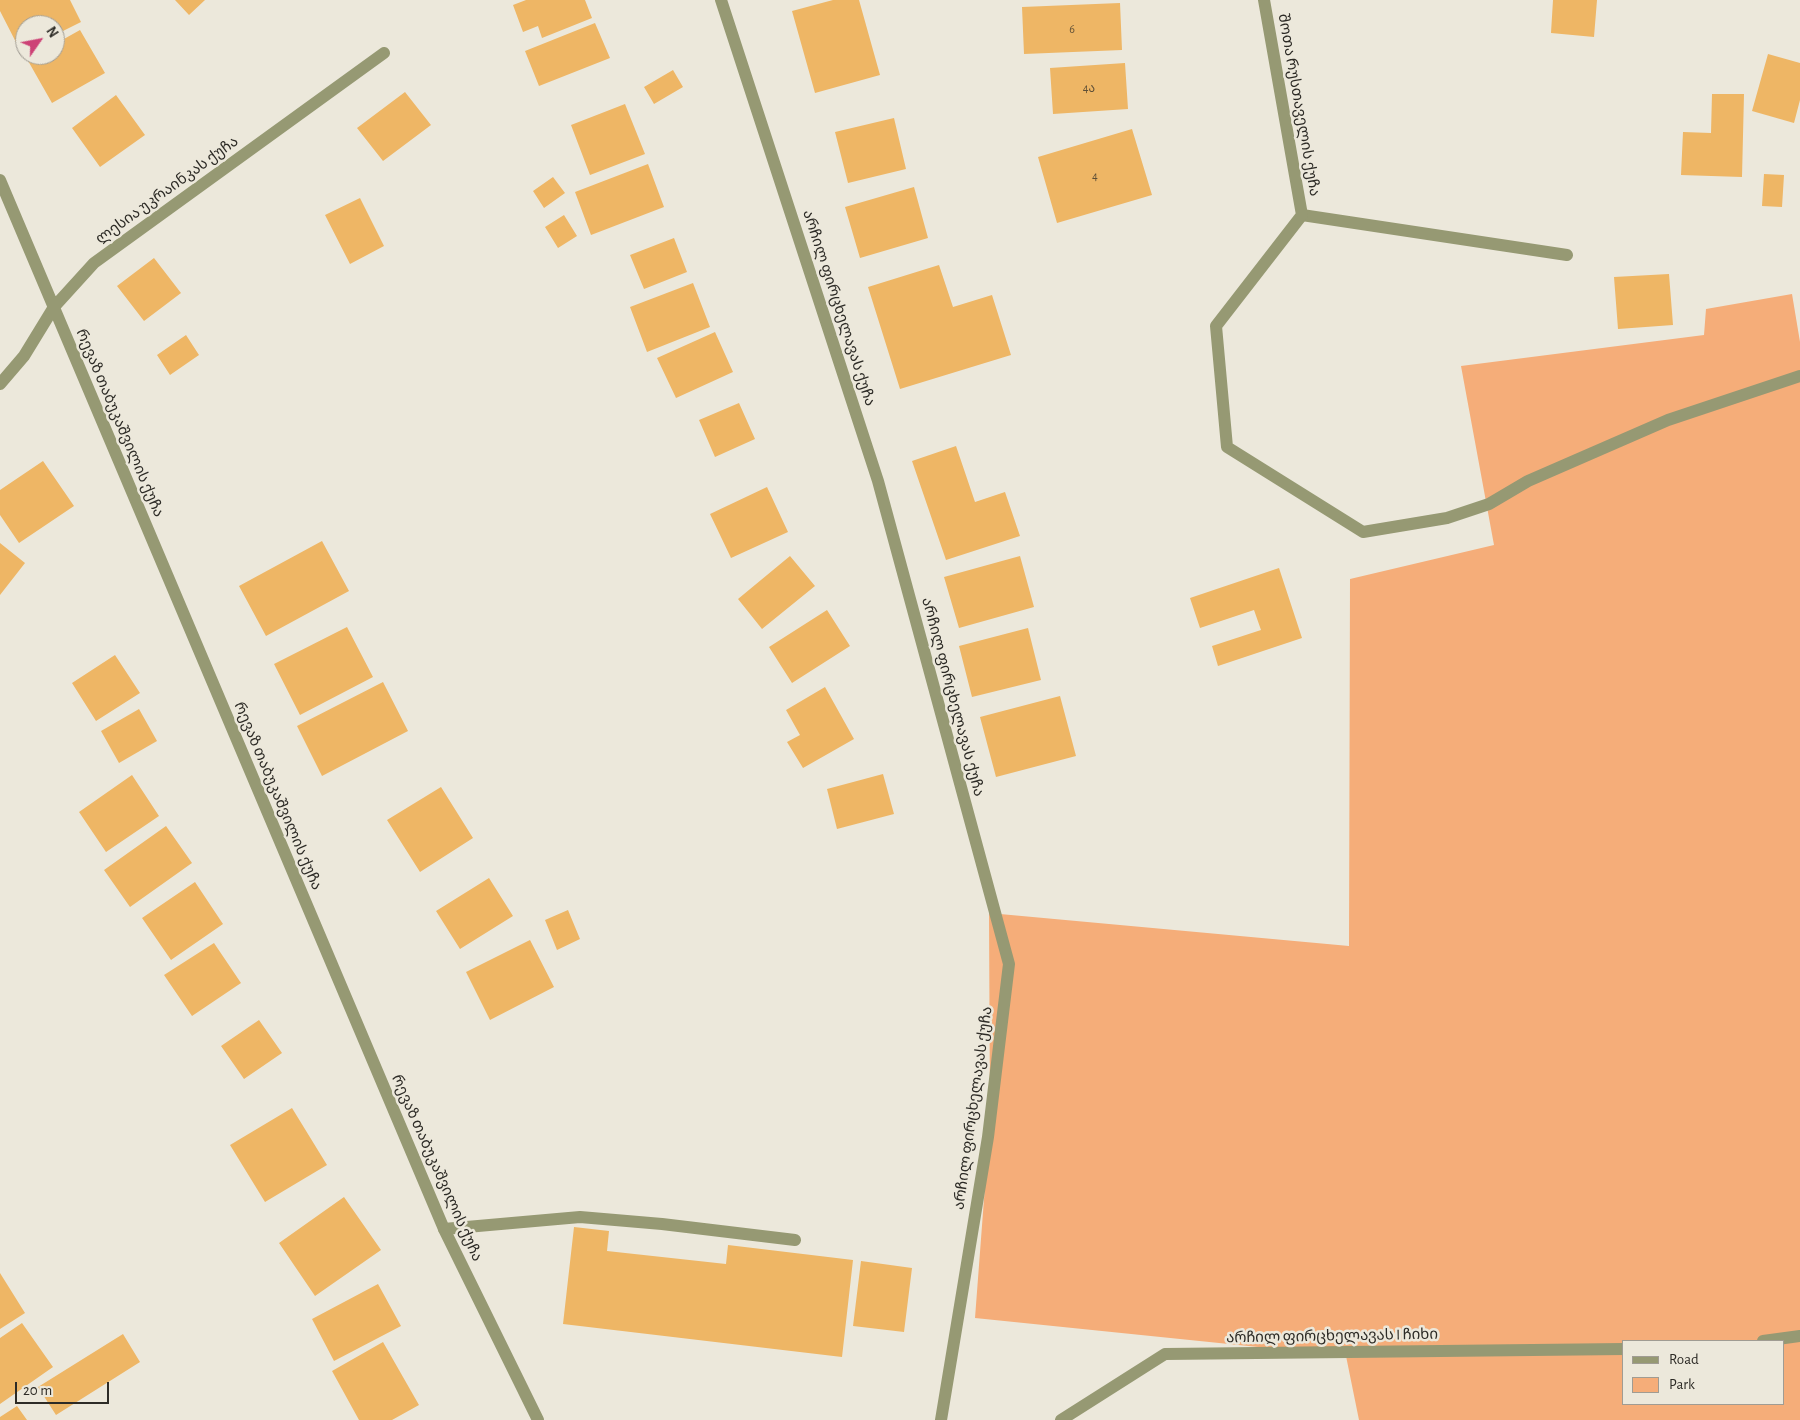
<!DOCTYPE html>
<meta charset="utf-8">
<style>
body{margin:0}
#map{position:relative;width:1800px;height:1420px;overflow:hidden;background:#ece8db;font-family:"Alegreya Sans",sans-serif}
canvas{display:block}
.legend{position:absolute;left:1622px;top:1340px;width:162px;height:65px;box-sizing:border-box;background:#ece8db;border:1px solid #a09c93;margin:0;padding:6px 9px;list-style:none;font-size:15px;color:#2d2b26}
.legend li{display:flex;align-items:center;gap:10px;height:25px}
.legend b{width:25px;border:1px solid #a09c93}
.north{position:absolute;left:15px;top:15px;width:50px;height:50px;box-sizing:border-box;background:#ece8db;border:1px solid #a09c93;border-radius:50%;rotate:57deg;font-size:14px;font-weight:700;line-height:20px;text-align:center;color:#2d2b26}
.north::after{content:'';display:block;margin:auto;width:18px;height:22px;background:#cd4276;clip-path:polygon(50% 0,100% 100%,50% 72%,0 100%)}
.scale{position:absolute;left:15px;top:1382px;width:94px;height:22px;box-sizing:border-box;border:2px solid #2d2b26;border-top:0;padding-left:6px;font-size:15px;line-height:18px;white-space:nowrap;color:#2d2b26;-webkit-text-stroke:4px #ece8db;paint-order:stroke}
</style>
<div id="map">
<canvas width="1800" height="1420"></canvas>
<ul class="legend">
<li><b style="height:6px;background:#969973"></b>Road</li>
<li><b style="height:14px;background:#f5ad79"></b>Park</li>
</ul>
<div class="north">N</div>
<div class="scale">20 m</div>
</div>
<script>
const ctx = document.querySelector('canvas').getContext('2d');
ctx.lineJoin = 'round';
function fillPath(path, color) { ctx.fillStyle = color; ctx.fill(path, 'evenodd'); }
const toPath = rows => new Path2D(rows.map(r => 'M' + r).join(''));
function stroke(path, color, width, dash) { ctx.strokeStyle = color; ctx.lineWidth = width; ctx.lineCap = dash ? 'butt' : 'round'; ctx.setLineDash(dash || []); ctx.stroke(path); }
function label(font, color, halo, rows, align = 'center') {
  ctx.font = font + ' "Alegreya Sans","Noto Sans Georgian",sans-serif'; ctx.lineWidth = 5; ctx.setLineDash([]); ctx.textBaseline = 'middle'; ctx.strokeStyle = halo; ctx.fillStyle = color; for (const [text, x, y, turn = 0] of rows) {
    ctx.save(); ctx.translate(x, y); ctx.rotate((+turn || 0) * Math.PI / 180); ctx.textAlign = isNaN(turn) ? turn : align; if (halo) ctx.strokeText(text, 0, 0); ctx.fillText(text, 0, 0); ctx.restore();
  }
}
const green = toPath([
 [1792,294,1800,342,1800,1420,1359,1420,1346,1356,975,1318,990,1120,989,913,1349,946,1350,579,1494,545,1461,366,1704,335,1706,309],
 [1624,1341,1784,1341,1784,1404,1624,1404]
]);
const building = toPath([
 [0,0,70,0,81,22,55,35,55,25,25,25,25,50,21,52,0,11],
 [175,0,205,0,189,15],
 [526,0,585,0,592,18,542,38,538,26,523,32,513,5],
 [833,0,859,0,880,75,815,93,792,11],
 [1553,0,1597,0,1594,37,1551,33],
 [1120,3,1122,50,1024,54,1022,7],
 [595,23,610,58,539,86,525,51],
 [80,30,105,73,52,103,27,59,35,55,55,55,55,44],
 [1768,54,1800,63,1800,100,1794,123,1752,111],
 [1125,63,1128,109,1053,114,1050,68],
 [673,70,683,87,654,104,644,87],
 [405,92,431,125,383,161,357,128],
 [1712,94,1744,94,1742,177,1681,175,1683,132,1711,133],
 [116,95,145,135,100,167,72,128],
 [625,104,645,154,590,175,571,125],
 [894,118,906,169,848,183,835,132],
 [1132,129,1152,195,1057,223,1038,157],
 [648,164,664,207,591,235,575,192],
 [1764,174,1784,175,1782,207,1762,206],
 [553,177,565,193,544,208,533,191],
 [914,187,928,238,860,258,845,207],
 [360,198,384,246,350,264,325,215],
 [564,215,577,236,558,248,545,227],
 [674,238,687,272,644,289,630,255],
 [154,258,181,293,144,321,117,286],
 [939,265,953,307,992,295,1011,355,900,389,868,287],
 [1669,274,1673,325,1618,329,1614,277],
 [693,283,710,327,647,352,630,307],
 [715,332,733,372,676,398,657,358],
 [186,335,199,355,170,375,157,355],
 [739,403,755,439,715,457,699,420],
 [956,446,975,502,1005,492,1020,536,946,560,912,461],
 [43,461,74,506,19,543,0,515,0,490],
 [767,487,788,532,731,558,710,514],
 [322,541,349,591,266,636,239,586],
 [0,543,25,563,0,595],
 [790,556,815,586,762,629,738,599],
 [1020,556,1034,607,959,628,944,577],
 [1279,568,1302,638,1218,666,1212,646,1261,630,1254,610,1200,628,1190,598],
 [827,610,850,646,792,683,769,647],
 [347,627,373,677,300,715,274,664],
 [1028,628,1041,680,972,697,959,646],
 [115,655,140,693,96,721,72,683],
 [383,682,408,731,322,776,297,726],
 [825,687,854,739,803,768,787,742,800,735,786,710],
 [1060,696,1076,756,996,777,980,717],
 [139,709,157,741,119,763,101,731],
 [883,774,894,814,837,829,827,789],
 [132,775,159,816,106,852,79,812],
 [441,787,473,838,420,872,387,820],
 [166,826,192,863,130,907,104,870],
 [489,878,513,916,460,949,436,911],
 [195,882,223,924,171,960,142,918],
 [568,910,580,939,557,950,545,920],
 [530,940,554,987,490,1020,466,972],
 [214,943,241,983,192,1016,164,975],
 [259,1020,282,1053,244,1079,221,1046],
 [292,1108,327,1165,265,1202,230,1145],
 [344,1197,381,1250,315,1296,279,1243],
 [574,1227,609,1231,607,1251,726,1264,728,1245,853,1260,842,1357,563,1324],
 [861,1261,912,1268,904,1332,853,1326],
 [0,1273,25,1313,0,1329],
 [378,1284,401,1326,334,1361,312,1319],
 [22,1323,53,1367,0,1404,0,1338],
 [123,1334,140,1362,56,1415,38,1387],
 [383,1342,419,1405,392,1420,359,1420,332,1371],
 [17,1406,27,1420,0,1420,0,1417]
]);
const service = toPath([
 [1302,215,1567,255],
 [444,1229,580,1217,662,1224,795,1240],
 [1763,1341,1800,1336],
 [1061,1420,1165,1354,1624,1349]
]);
const minor = toPath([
 [721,0,878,481,1009,964,988,1137,941,1420],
 [1264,0,1302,215,1216,326,1227,447,1363,532,1447,518,1489,504,1528,481,1668,420,1800,376],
 [0,180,444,1229,538,1420],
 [0,384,24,356,54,307,94,263,384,53]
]);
const numberNames = [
 ["6",1072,29],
 ["4ა",1089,88],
 ["4",1095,176]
];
const streetNames = [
 ["შოთა რუსთაველის ქუჩა",1299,105,80],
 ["ლესია უკრაინკას ქუჩა",167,190,-36],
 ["არჩილ ფირცხელავას ქუჩა",839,308,72],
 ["რევაზ თაბუკაშვილის ქუჩა",120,423,67],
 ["არჩილ ფირცხელავას ქუჩა",953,697,75],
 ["რევაზ თაბუკაშვილის ქუჩა",278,796,67],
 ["არჩილ ფირცხელავას ქუჩა",973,1108,-82],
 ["რევაზ თაბუკაშვილის ქუჩა",437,1168,66],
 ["არჩილ ფირცხელავას I ჩიხი",1332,1336,-1]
];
fillPath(green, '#f5ad79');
fillPath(building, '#eeb665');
stroke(service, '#969973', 12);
stroke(minor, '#969973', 12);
label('12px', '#5d4e36', null, numberNames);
label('15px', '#2d2b26', '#ece8db', streetNames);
</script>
